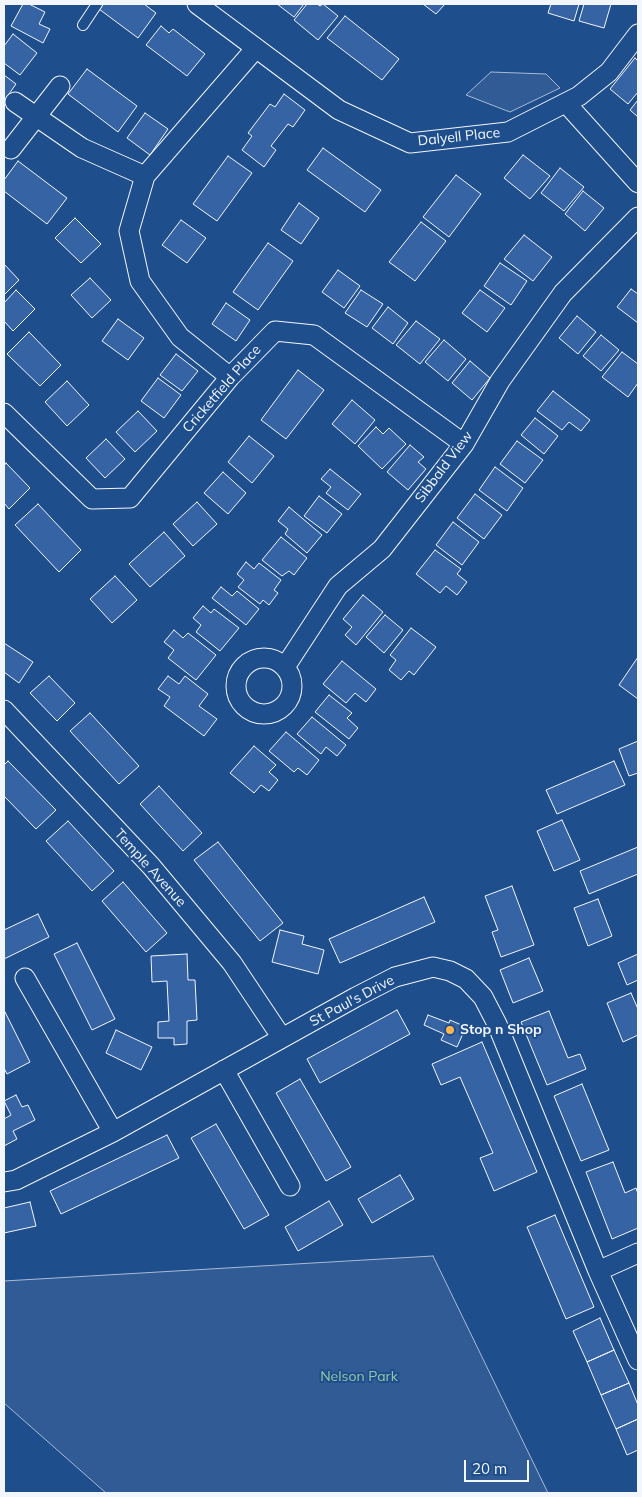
<!DOCTYPE html>
<style>
body{margin:0}
#map{position:relative;width:642px;height:1497px;overflow:hidden;background:#1f4e8c;font-family:Mulish,sans-serif}
canvas{display:block}
.frame{position:absolute;inset:0;border:5px solid #f2f6ff;pointer-events:none}
.scale{position:absolute;left:464px;top:1460px;width:65px;height:22px;box-sizing:border-box;border:2px solid #f2f6ff;border-top:0;padding-left:6px;font-size:15px;line-height:18px;white-space:nowrap;color:#f2f6ff;-webkit-text-stroke:4px #1f4e8c;paint-order:stroke}
</style>
<div id="map">
<canvas width="642" height="1497"></canvas>
<div class="frame"></div>
<div class="scale">20 m</div>
</div>
<script>
const ctx = document.querySelector('canvas').getContext('2d');
ctx.lineJoin = 'round';
function fillPath(path, color) { ctx.fillStyle = color; ctx.fill(path, 'evenodd'); }
const toPath = rows => new Path2D(rows.map(r => 'M' + r).join(''));
function stroke(path, color, width, dash) { ctx.strokeStyle = color; ctx.lineWidth = width; ctx.lineCap = dash ? 'butt' : 'round'; ctx.setLineDash(dash || []); ctx.stroke(path); }
function label(font, color, halo, rows, align = 'center') {
  ctx.font = font + ' Mulish,sans-serif'; ctx.lineWidth = 4; ctx.setLineDash([]); ctx.textBaseline = 'middle'; ctx.strokeStyle = halo; ctx.fillStyle = color; for (const [text, x, y, turn = 0] of rows) {
    ctx.save(); ctx.translate(x, y); ctx.rotate((+turn || 0) * Math.PI / 180); ctx.textAlign = isNaN(turn) ? turn : align; if (halo) ctx.strokeText(text, 0, 0); ctx.fillText(text, 0, 0); ctx.restore();
  }
}
const built = toPath([
 [491,72,546,74,560,88,510,112,466,95,491,72],
 [433,1256,548,1493,106,1493,4,1403,4,1281,433,1256]
]);
const building = toPath([
 [23,4,29,4,45,12,39,24,50,29,43,43,11,26,23,4],
 [104,4,144,4,156,13,138,38,99,9,104,4],
 [277,4,304,4,294,17,277,4],
 [307,4,317,4,320,6,323,4,338,16,318,40,294,20,307,4],
 [423,4,445,4,436,14,423,4],
 [551,4,579,4,574,21,548,13,551,4],
 [584,4,611,4,604,28,579,21,584,4],
 [345,16,399,59,382,80,327,38,345,16],
 [161,26,169,33,173,29,205,54,187,76,146,45,161,26],
 [13,34,37,53,20,75,4,63,4,46,13,34],
 [635,58,638,61,638,92,628,104,610,89,635,58],
 [87,69,137,106,118,132,68,94,87,69],
 [4,75,16,84,4,101,4,75],
 [284,94,305,110,293,127,288,124,271,146,276,150,264,167,242,150,252,136,248,133,270,104,275,107,284,94],
 [638,100,638,117,630,110,638,100],
 [145,113,168,129,150,155,127,138,145,113],
 [323,148,381,190,365,212,307,170,323,148],
 [523,155,550,176,530,199,504,178,523,155],
 [228,156,252,173,217,221,193,204,228,156],
 [18,161,67,198,47,224,4,191,4,180,18,161],
 [560,168,584,187,564,211,541,193,560,168],
 [456,175,481,194,449,237,423,217,456,175],
 [583,191,604,208,585,231,565,214,583,191],
 [299,203,319,218,301,244,281,230,299,203],
 [75,218,101,244,81,263,55,238,75,218],
 [181,220,206,238,187,263,162,245,181,220],
 [421,222,446,241,415,281,389,262,421,222],
 [524,235,552,257,533,281,504,259,524,235],
 [268,243,293,261,258,310,233,292,268,243],
 [500,263,527,281,511,305,484,286,500,263],
 [4,264,19,280,4,295,4,264],
 [338,270,360,286,344,308,322,292,338,270],
 [90,278,111,300,92,318,71,295,90,278],
 [631,289,638,294,638,323,617,307,631,289],
 [16,290,35,309,13,331,4,321,4,303,16,290],
 [361,290,383,304,367,327,345,313,361,290],
 [480,290,505,308,487,332,462,313,480,290],
 [226,303,250,320,236,341,212,324,226,303],
 [388,307,408,323,393,344,372,328,388,307],
 [577,316,596,332,578,354,559,338,577,316],
 [118,319,144,338,128,360,102,341,118,319],
 [416,321,440,339,420,364,396,345,416,321],
 [29,332,61,365,40,386,7,354,29,332],
 [601,335,619,350,601,371,583,356,601,335],
 [444,340,466,359,448,381,425,362,444,340],
 [622,352,638,364,638,383,628,397,602,377,622,352],
 [176,354,198,371,182,391,160,375,176,354],
 [470,361,490,378,472,400,452,383,470,361],
 [298,370,324,390,286,439,261,420,298,370],
 [158,378,181,395,164,418,141,401,158,378],
 [67,381,89,405,67,426,45,402,67,381],
 [553,391,590,420,581,431,569,422,562,430,537,411,553,391],
 [352,400,375,420,355,444,332,424,352,400],
 [138,411,157,431,135,452,116,432,138,411],
 [535,418,558,436,544,454,521,435,535,418],
 [376,427,383,434,389,428,406,444,382,469,358,446,376,427],
 [249,436,274,456,252,483,228,462,249,436],
 [106,439,125,459,105,478,86,458,106,439],
 [517,441,543,460,525,483,500,464,517,441],
 [410,445,424,457,418,462,426,469,408,490,387,472,410,445],
 [6,463,30,488,9,509,4,503,4,466,6,463],
 [495,467,523,488,507,511,479,490,495,467],
 [330,469,361,494,348,510,326,493,331,487,321,479,330,469],
 [223,472,246,493,228,514,204,493,223,472],
 [475,494,502,515,484,539,457,518,475,494],
 [319,496,342,514,327,533,304,516,319,496],
 [197,502,217,524,193,546,173,524,197,502],
 [38,504,81,550,59,572,15,525,38,504],
 [289,507,322,535,307,553,285,534,288,529,278,521,289,507],
 [453,522,479,542,462,565,436,545,453,522],
 [164,532,185,556,150,587,129,564,164,532],
 [281,537,307,558,294,575,289,571,282,576,262,560,281,537],
 [435,550,461,569,457,574,467,582,457,595,446,586,440,593,416,574,435,550],
 [246,562,254,569,259,563,281,580,274,590,278,593,269,605,263,600,260,604,238,587,244,580,237,574,246,562],
 [115,576,137,600,112,623,90,599,115,576],
 [221,587,232,596,237,591,259,609,246,625,212,598,221,587],
 [363,595,383,612,356,645,345,635,352,627,343,619,363,595],
 [203,606,211,613,214,609,239,628,220,651,196,632,201,625,193,618,203,606],
 [385,615,403,630,384,653,366,637,385,615],
 [411,628,436,647,414,675,409,671,401,680,389,670,396,660,390,655,411,628],
 [174,630,183,638,188,633,216,655,196,680,168,658,174,650,164,642,174,630],
 [4,643,33,662,19,683,4,672,4,643],
 [638,657,638,699,619,685,638,657],
 [342,661,376,689,366,702,355,693,346,703,323,684,342,661],
 [49,676,75,703,57,721,30,693,49,676],
 [168,676,179,684,185,676,208,694,199,706,217,719,204,736,164,706,170,697,158,689,168,676],
 [329,695,352,713,347,718,358,728,349,739,315,712,329,695],
 [90,713,139,766,119,784,70,731,90,713],
 [312,717,346,745,337,756,326,747,321,754,297,734,312,717],
 [286,732,319,760,307,775,298,768,294,772,269,751,286,732],
 [638,741,638,773,629,776,619,749,638,741],
 [254,746,276,765,269,772,278,780,269,791,261,785,254,793,230,773,254,746],
 [8,761,56,810,36,829,4,796,4,765,8,761],
 [614,761,625,785,557,814,546,790,614,761],
 [159,786,202,833,183,851,140,804,159,786],
 [562,820,580,860,554,871,537,831,562,820],
 [68,821,114,871,92,891,46,841,68,821],
 [218,842,283,923,260,941,194,860,218,842],
 [638,847,638,874,589,894,580,871,638,847],
 [123,882,167,933,146,952,102,901,123,882],
 [512,886,534,945,501,957,492,932,498,930,485,896,512,886],
 [424,897,435,922,340,963,329,939,424,897],
 [598,899,612,936,588,946,574,908,598,899],
 [38,914,49,937,4,959,4,930,38,914],
 [280,930,304,936,302,944,324,950,318,974,272,962,280,930],
 [77,943,115,1019,92,1030,54,954,77,943],
 [187,954,188,980,195,980,197,1020,187,1021,187,1044,174,1045,174,1038,158,1038,158,1022,169,1021,167,981,152,982,151,956,187,954],
 [638,954,638,980,627,985,618,963,638,954],
 [529,958,543,991,513,1003,500,970,529,958],
 [631,993,638,1009,638,1035,623,1042,607,1003,631,993],
 [4,1010,30,1062,7,1074,4,1068,4,1010],
 [397,1010,410,1034,320,1083,307,1059,397,1010],
 [549,1011,568,1058,580,1054,586,1069,547,1085,521,1022,549,1011],
 [428,1015,449,1023,450,1020,466,1027,457,1047,441,1040,444,1034,424,1025,428,1015],
 [116,1030,152,1047,141,1070,106,1053,116,1030],
 [482,1042,537,1172,494,1191,480,1158,493,1153,460,1077,441,1085,432,1064,482,1042],
 [300,1079,351,1167,326,1181,276,1093,300,1079],
 [582,1084,609,1150,581,1161,554,1096,582,1084],
 [16,1095,22,1107,28,1105,35,1120,13,1131,17,1139,4,1146,4,1119,11,1115,4,1101,16,1095],
 [216,1124,269,1215,244,1229,191,1138,216,1124],
 [167,1135,179,1158,61,1214,50,1191,167,1135],
 [613,1162,625,1193,636,1188,638,1194,638,1228,612,1239,586,1172,613,1162],
 [400,1175,414,1199,372,1223,358,1199,400,1175],
 [329,1201,343,1225,298,1251,285,1227,329,1201],
 [30,1202,36,1226,4,1233,4,1208,30,1202],
 [555,1215,594,1307,566,1319,527,1227,555,1215],
 [600,1318,614,1350,587,1362,573,1331,600,1318],
 [614,1350,629,1383,601,1395,587,1362,614,1350],
 [629,1383,638,1405,638,1419,616,1429,601,1395,629,1383],
 [638,1419,638,1450,627,1455,616,1429,638,1419]
]);
const service = toPath([
 [83,25,97,4]
]);
const minor = toPath([
 [197,4,339,110,410,143,508,132,579,96,609,72,638,34],
 [15,102,82,148,145,176],
 [566,103,638,183],
 [11,149,60,86],
 [230,377,180,337,140,281,129,231,145,176,256,48],
 [4,413,92,499,130,498,230,377,275,331,314,335,464,444],
 '236 686a28 28 0 1 1 56 0a28 28 0 1 1-56 0Z',
 [285,667,338,586,382,549,464,444,500,381,563,293,638,217],
 [4,710,151,866,232,963,282,1038],
 [25,978,113,1132],
 [224,1070,290,1186],
 [4,1182,16,1180,113,1132,356,997,395,977,433,967,450,971,466,979,483,997,497,1024,598,1271,638,1360],
 [598,1271,638,1253]
]);
const markers = [
 [450,1030,5,"#ffb74d"]
];
const streetNames = [
 ["Dalyell Place",459,137,-6],
 ["Cricketfield Place",222,389,-49],
 ["Sibbald View",444,467,-53],
 ["Temple Avenue",150,868,48],
 ["St Paul's Drive",352,1001,-28]
];
const poiNames = [
 ["Stop n Shop",460,1030]
];
const parkNames = [
 ["Nelson Park",359,1377]
];
fillPath(built, '#305b95');
stroke(built, '#a8bbd7', 1);
fillPath(building, '#3563a3');
stroke(building, '#f2f6ff', 1);
stroke(service, '#f2f6ff', 12);
stroke(minor, '#f2f6ff', 21);
stroke(service, '#1f4e8c', 10);
stroke(minor, '#1f4e8c', 19);
for (const [x, y, r, color] of markers) { const dot = new Path2D(); dot.arc(x, y, r, 0, 2 * Math.PI); ctx.fillStyle = color; ctx.fill(dot); stroke(dot, '#1f4e8c', 2); }
label('14px', '#f2f6ff', '#1f4e8c', streetNames);
label('bold 14px', '#f2f6ff', '#1f4e8c', poiNames, 'left');
label('14px', '#97c8a6', '#1f4e8c', parkNames);
</script>
